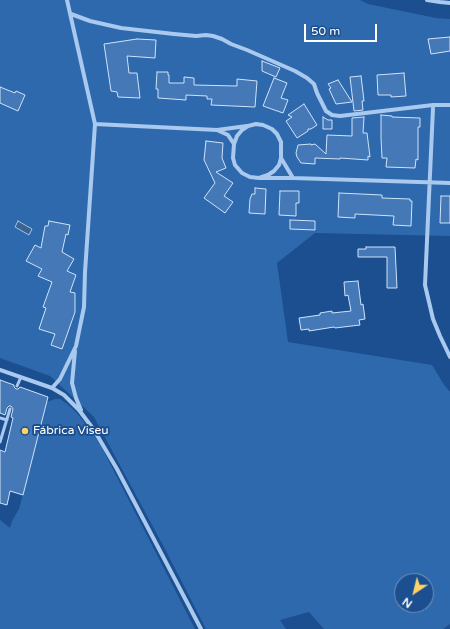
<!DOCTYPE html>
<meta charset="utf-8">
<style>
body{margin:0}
#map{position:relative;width:450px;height:629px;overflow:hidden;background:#1b4f8f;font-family:"Varela Round",sans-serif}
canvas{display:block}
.north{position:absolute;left:394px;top:573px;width:40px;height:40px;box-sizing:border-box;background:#1b4f8f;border:1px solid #7695bc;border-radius:50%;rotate:215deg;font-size:11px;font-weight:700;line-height:16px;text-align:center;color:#fff}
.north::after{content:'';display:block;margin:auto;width:14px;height:18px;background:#ffd166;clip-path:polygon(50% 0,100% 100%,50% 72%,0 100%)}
.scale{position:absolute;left:304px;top:24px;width:73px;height:18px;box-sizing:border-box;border:2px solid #fff;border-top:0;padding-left:5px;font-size:12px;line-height:14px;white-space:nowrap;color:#fff;-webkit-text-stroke:3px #1b4f8f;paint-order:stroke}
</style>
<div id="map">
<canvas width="450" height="629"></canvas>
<div class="north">N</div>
<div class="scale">50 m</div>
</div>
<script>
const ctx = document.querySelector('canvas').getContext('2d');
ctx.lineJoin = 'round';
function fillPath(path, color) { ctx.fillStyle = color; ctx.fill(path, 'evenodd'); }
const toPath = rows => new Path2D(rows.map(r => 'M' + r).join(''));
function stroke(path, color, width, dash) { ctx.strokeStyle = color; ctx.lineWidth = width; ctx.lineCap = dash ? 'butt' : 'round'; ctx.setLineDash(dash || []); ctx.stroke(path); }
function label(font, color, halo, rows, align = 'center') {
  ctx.font = font + ' "Varela Round",sans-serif'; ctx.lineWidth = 4; ctx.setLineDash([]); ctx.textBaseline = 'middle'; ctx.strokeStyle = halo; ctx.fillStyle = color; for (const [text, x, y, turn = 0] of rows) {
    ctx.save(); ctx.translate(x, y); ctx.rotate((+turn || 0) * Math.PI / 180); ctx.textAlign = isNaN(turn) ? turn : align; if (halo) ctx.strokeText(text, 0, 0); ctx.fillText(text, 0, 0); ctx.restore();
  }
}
const green = toPath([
 [0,0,360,0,368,4,436,18,450,19,450,236,315,233,277,263,288,342,432,365,443,383,450,392,450,624,443,629,324,629,309,612,280,620,286,629,206,629,166,551,94,417,50,376,0,358],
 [402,581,426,581,426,605,402,605],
 [55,399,60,399,67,404,76,412,92,432,101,446,195,629,0,629,0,520,10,528,12,521,19,509,47,402]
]);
const water = toPath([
 [18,221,32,229,29,235,15,227,18,221]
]);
const building = toPath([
 [450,37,450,51,431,54,428,39,450,37],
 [137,39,156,40,155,58,127,56,129,73,137,73,140,98,118,97,117,92,111,91,104,44,137,39],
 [262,61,280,68,276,77,262,71,262,61],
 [157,72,168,72,168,75,169,75,169,83,184,83,184,77,194,78,194,85,237,86,237,79,257,81,255,107,211,105,212,99,207,99,207,96,186,95,186,100,158,98,158,89,156,89,157,72],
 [404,73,406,96,391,97,391,95,378,95,377,75,404,73],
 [361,76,364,101,362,101,363,110,354,111,350,77,361,76],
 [274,78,287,83,281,98,288,100,283,113,263,106,274,78],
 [338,80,352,102,336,104,329,89,331,88,328,84,338,80],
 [0,87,15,93,16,91,25,95,18,111,0,103,0,87],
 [304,104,317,125,311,129,308,129,308,131,297,138,286,121,292,117,288,115,304,104],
 [381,115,392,116,392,117,420,118,420,127,418,127,418,160,416,159,415,168,386,167,387,158,382,158,381,138,381,115],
 [323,117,328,120,332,120,332,129,323,129,323,117],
 [364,117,363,133,367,133,370,157,368,156,368,160,340,158,340,159,315,158,315,164,301,163,297,157,296,153,298,145,311,144,311,145,315,144,326,154,327,135,352,136,352,118,364,117],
 [206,141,223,143,222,158,226,168,216,172,233,183,224,196,233,202,225,213,204,198,215,183,204,160,206,141],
 [255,188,266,189,265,214,249,213,250,199,252,194,255,194,255,188],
 [280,191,299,191,299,203,296,203,296,216,279,215,280,191],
 [339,193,382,195,382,198,410,199,410,201,412,201,411,226,393,225,394,216,355,214,355,218,338,217,339,193],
 [441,196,450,196,450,223,440,223,441,196],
 [290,220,315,221,315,230,290,229,290,220],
 [49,221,70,225,68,235,66,234,62,252,74,259,67,271,76,275,70,292,75,293,75,312,62,349,51,345,55,334,39,329,46,308,43,307,52,282,38,276,42,269,26,261,35,245,41,248,45,226,48,226,49,221],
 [366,247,395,247,397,288,387,288,387,257,358,257,358,249,366,249,366,247],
 [358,281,361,305,363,304,365,319,359,320,360,325,335,328,334,327,309,331,309,329,301,330,299,318,320,315,320,313,332,311,332,313,351,311,348,295,345,296,344,282,358,281],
 [0,380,14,385,14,387,16,389,18,389,20,387,48,397,23,495,10,491,7,505,0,503,0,450,5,452,13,418,11,417,13,409,11,406,9,406,7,408,5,415,0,413,0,380]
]);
const service = toPath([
 [17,386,21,377],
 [0,418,7,420],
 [0,442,10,409]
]);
const minor = toPath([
 [427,0,440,2,450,3],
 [71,14,90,21,121,28,174,34,196,36,206,35,213,36,222,39,231,44,247,50,295,71,307,78,314,84,317,93,326,111,332,115,340,116,433,105,450,105],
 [433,108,425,285,433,319,440,336,450,357],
 [95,124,217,130,247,126],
 [256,124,263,125,272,129,277,134,281,142,281,158,279,165,274,171,268,175,259,178,250,177,242,173,235,165,233,158,234,144,237,136,242,130,248,126,256,124],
 [217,130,228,135,234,144],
 [281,158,293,178],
 [259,178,293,178,450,183],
 [75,351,72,383,76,398,81,410],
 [0,370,52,388,64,395,79,410,94,430,117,469,201,629],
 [52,388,60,379,76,346,84,307,85,272,95,124,67,0]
]);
const markers = [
 [25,431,4,"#ffd166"]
];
const poiNames = [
 ["Fábrica Viseu",33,431]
];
fillPath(green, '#2e69ad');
fillPath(water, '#3c6290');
stroke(water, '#9cc4f0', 1);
fillPath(building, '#4478b7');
stroke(building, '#cfe3fa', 1);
stroke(service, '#a9c9ee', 3);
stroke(minor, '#a9c9ee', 4);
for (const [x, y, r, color] of markers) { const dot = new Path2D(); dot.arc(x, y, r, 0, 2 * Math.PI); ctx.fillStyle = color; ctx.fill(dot); stroke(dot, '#1b4f8f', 1.5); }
label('12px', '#fff', '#1b4f8f', poiNames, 'left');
</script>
